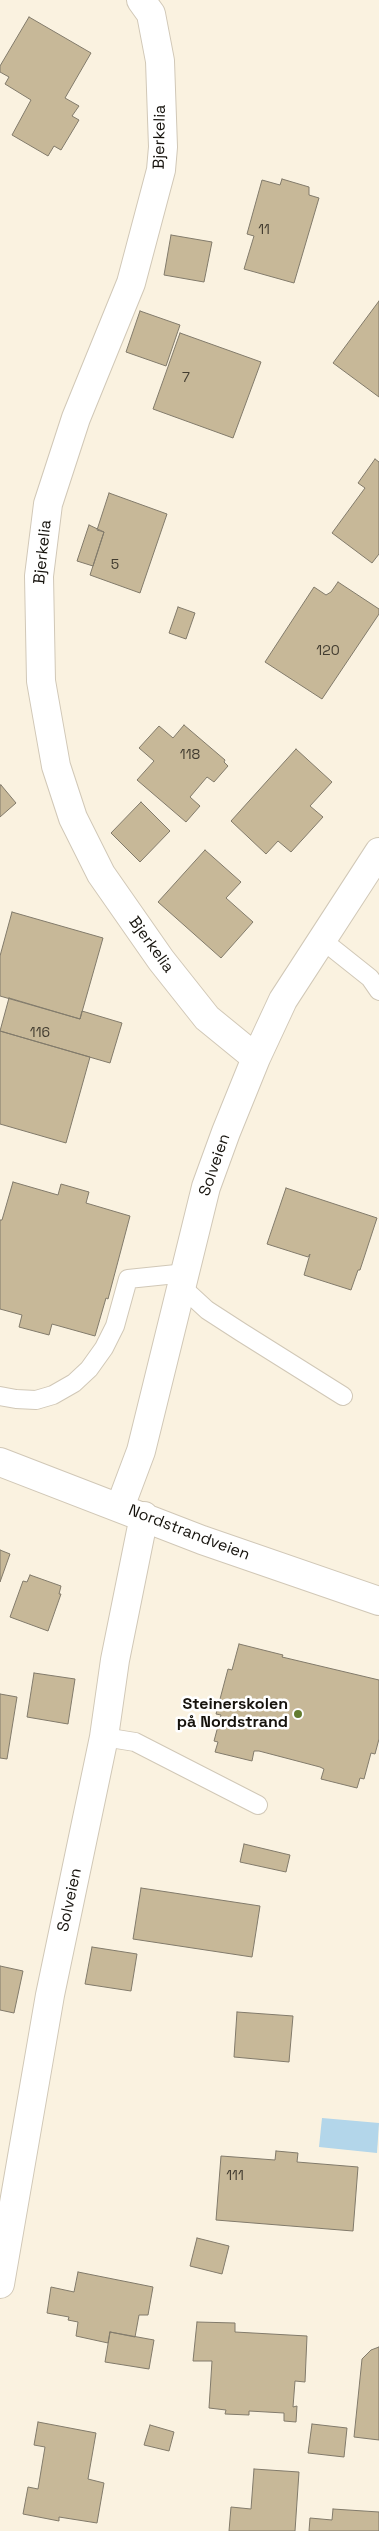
<!DOCTYPE html>
<meta charset="utf-8">
<style>
body{margin:0}
canvas{display:block;background:#faf2e0}
</style>
<canvas width="379" height="2531"></canvas>
<script>
const ctx = document.querySelector('canvas').getContext('2d');
ctx.lineJoin = 'round';
function fillPath(path, color) { ctx.fillStyle = color; ctx.fill(path, 'evenodd'); }
const toPath = rows => new Path2D(rows.map(r => 'M' + r).join(''));
function stroke(path, color, width, dash) { ctx.strokeStyle = color; ctx.lineWidth = width; ctx.lineCap = dash ? 'butt' : 'round'; ctx.setLineDash(dash || []); ctx.stroke(path); }
function label(font, color, halo, rows, align = 'center') {
  ctx.font = font + ' "Space Grotesk",sans-serif'; ctx.lineWidth = 5; ctx.setLineDash([]); ctx.textBaseline = 'middle'; ctx.strokeStyle = halo; ctx.fillStyle = color; for (const [text, x, y, turn = 0] of rows) {
    ctx.save(); ctx.translate(x, y); ctx.rotate((+turn || 0) * Math.PI / 180); ctx.textAlign = isNaN(turn) ? turn : align; if (halo) ctx.strokeText(text, 0, 0); ctx.fillText(text, 0, 0); ctx.restore();
  }
}
const water = toPath([
 [322,2118,379,2123,377,2153,319,2147]
]);
const building = toPath([
 [29,17,91,53,65,98,79,106,72,116,79,120,61,150,54,146,48,156,12,135,31,100,5,84,9,77,0,72,0,66,29,17],
 [282,179,309,187,309,195,319,198,294,283,244,269,254,236,247,234,262,180,280,185,282,179],
 [171,235,212,242,204,282,164,275,171,235],
 [379,301,379,397,333,363,379,301],
 [140,311,180,325,166,366,126,352,140,311],
 [180,333,261,362,233,438,153,409,180,333],
 [375,459,379,462,379,554,372,563,332,533,365,488,358,483,375,459],
 [109,493,167,514,140,593,90,575,104,532,97,530,109,493],
 [89,525,104,532,93,566,77,561,89,525],
 [338,582,379,609,379,614,322,699,265,662,314,587,326,595,331,592,338,582],
 [178,607,195,613,186,639,169,633,178,607],
 [184,725,225,760,224,762,228,766,214,782,207,777,190,797,200,806,186,822,137,780,154,761,139,748,159,726,173,738,184,725],
 [296,749,332,782,310,806,323,817,291,852,278,841,266,854,231,821,296,749],
 [1,785,16,803,0,817,0,785,1,785],
 [141,802,170,831,140,862,111,833,141,802],
 [205,850,241,882,226,898,253,922,221,958,158,902,205,850],
 [12,912,103,938,80,1019,0,996,0,956,12,912],
 [9,998,80,1019,82,1011,122,1023,110,1063,0,1031,9,998],
 [0,1031,90,1057,66,1143,0,1124,0,1031],
 [13,1182,58,1195,61,1184,89,1192,86,1203,130,1216,108,1299,106,1298,95,1336,52,1324,49,1335,19,1327,22,1315,0,1309,0,1220,2,1220,13,1182],
 [286,1188,377,1218,360,1270,358,1270,351,1290,304,1275,310,1254,308,1257,267,1244,286,1188],
 [0,1550,10,1554,0,1582,0,1550],
 [30,1575,61,1586,59,1594,61,1594,48,1631,10,1617,23,1581,27,1582,30,1575],
 [239,1644,283,1655,282,1657,379,1680,379,1739,375,1754,371,1753,364,1779,360,1778,357,1788,321,1779,324,1769,320,1767,259,1751,254,1751,252,1761,215,1752,218,1742,214,1741,221,1715,216,1714,228,1669,232,1670,239,1644],
 [34,1673,75,1679,68,1724,27,1717,34,1673],
 [0,1694,17,1697,7,1759,0,1758,0,1694],
 [244,1844,290,1855,286,1872,240,1862,244,1844],
 [141,1888,260,1906,252,1957,133,1939,141,1888],
 [92,1947,137,1954,131,1991,85,1984,92,1947],
 [0,1966,23,1971,14,2013,0,2010,0,1966],
 [237,2012,293,2016,289,2062,234,2057,237,2012],
 [276,2151,298,2153,297,2162,358,2167,353,2231,216,2220,221,2156,275,2160,276,2151],
 [197,2238,229,2246,222,2274,190,2266,197,2238],
 [78,2272,153,2287,148,2315,139,2315,135,2337,110,2332,108,2343,76,2336,78,2322,68,2320,69,2317,47,2313,51,2287,74,2292,78,2272],
 [197,2322,235,2323,235,2332,307,2336,305,2382,295,2381,293,2407,297,2406,296,2422,284,2421,284,2413,249,2411,249,2415,225,2414,226,2410,209,2408,212,2361,193,2361,197,2322],
 [110,2332,154,2340,149,2369,105,2362,110,2332],
 [379,2347,379,2440,354,2437,362,2359,371,2350,379,2347],
 [38,2422,96,2433,88,2479,104,2483,97,2523,59,2517,59,2521,23,2514,28,2487,38,2489,45,2447,34,2445,38,2422],
 [312,2424,347,2428,344,2457,308,2453,312,2424],
 [150,2425,174,2432,169,2451,144,2445,150,2425],
 [254,2469,299,2472,295,2531,229,2531,231,2507,251,2509,254,2469],
 [333,2509,379,2512,379,2531,309,2531,310,2518,332,2520,333,2509]
]);
const lane = toPath([
 [321,939,370,978,379,991],
 [182,1287,207,1310,241,1332,343,1396],
 [0,1396,16,1399,36,1400,53,1395,74,1383,89,1369,104,1348,115,1326,128,1279,186,1273],
 [104,1737,135,1742,258,1805]
]);
const street = toPath([
 [141,0,151,14,160,61,163,147,161,170,131,283,76,418,48,504,39,576,41,681,56,766,73,818,101,874,161,960,207,1018,256,1058],
 [120,1507,141,1451,206,1187,226,1132,256,1058,283,1000,379,852]
]);
const secondary = toPath([
 [0,1462,202,1540,379,1601],
 [0,2284,50,1995,104,1737,115,1660,144,1516]
]);
const markers = [
 [298,1714,5,"#637c2f"]
];
const numberNames = [
 ["11",264,230],
 ["7",186,378],
 ["5",115,565],
 ["120",328,651],
 ["118",190,755],
 ["116",40,1033],
 ["111",235,2176]
];
const streetNames = [
 ["Bjerkelia",160,137,-89],
 ["Bjerkelia",43,552,-84],
 ["Bjerkelia",151,945,54],
 ["Solveien",215,1165,-71],
 ["Nordstrandveien",189,1533,21],
 ["Solveien",70,1900,-78]
];
const poiNames = [
 ["Steinerskolen",288,1705],
 ["på Nordstrand",288,1723]
];
fillPath(water, '#b3d6ea');
fillPath(building, '#c7b898');
stroke(building, '#827b6b', 1);
stroke(lane, '#d1c8b7', 20);
stroke(street, '#d1c8b7', 30);
stroke(secondary, '#d1c8b7', 30);
stroke(lane, '#fff', 18);
stroke(street, '#fff', 28);
stroke(secondary, '#fff', 28);
for (const [x, y, r, color] of markers) { const dot = new Path2D(); dot.arc(x, y, r, 0, 2 * Math.PI); ctx.fillStyle = color; ctx.fill(dot); stroke(dot, '#fff', 2); }
label('14px', '#423c30', null, numberNames);
label('16px', '#16130d', '#fff', streetNames);
label('bold 16px', '#16130d', '#fff', poiNames, 'right');
</script>
